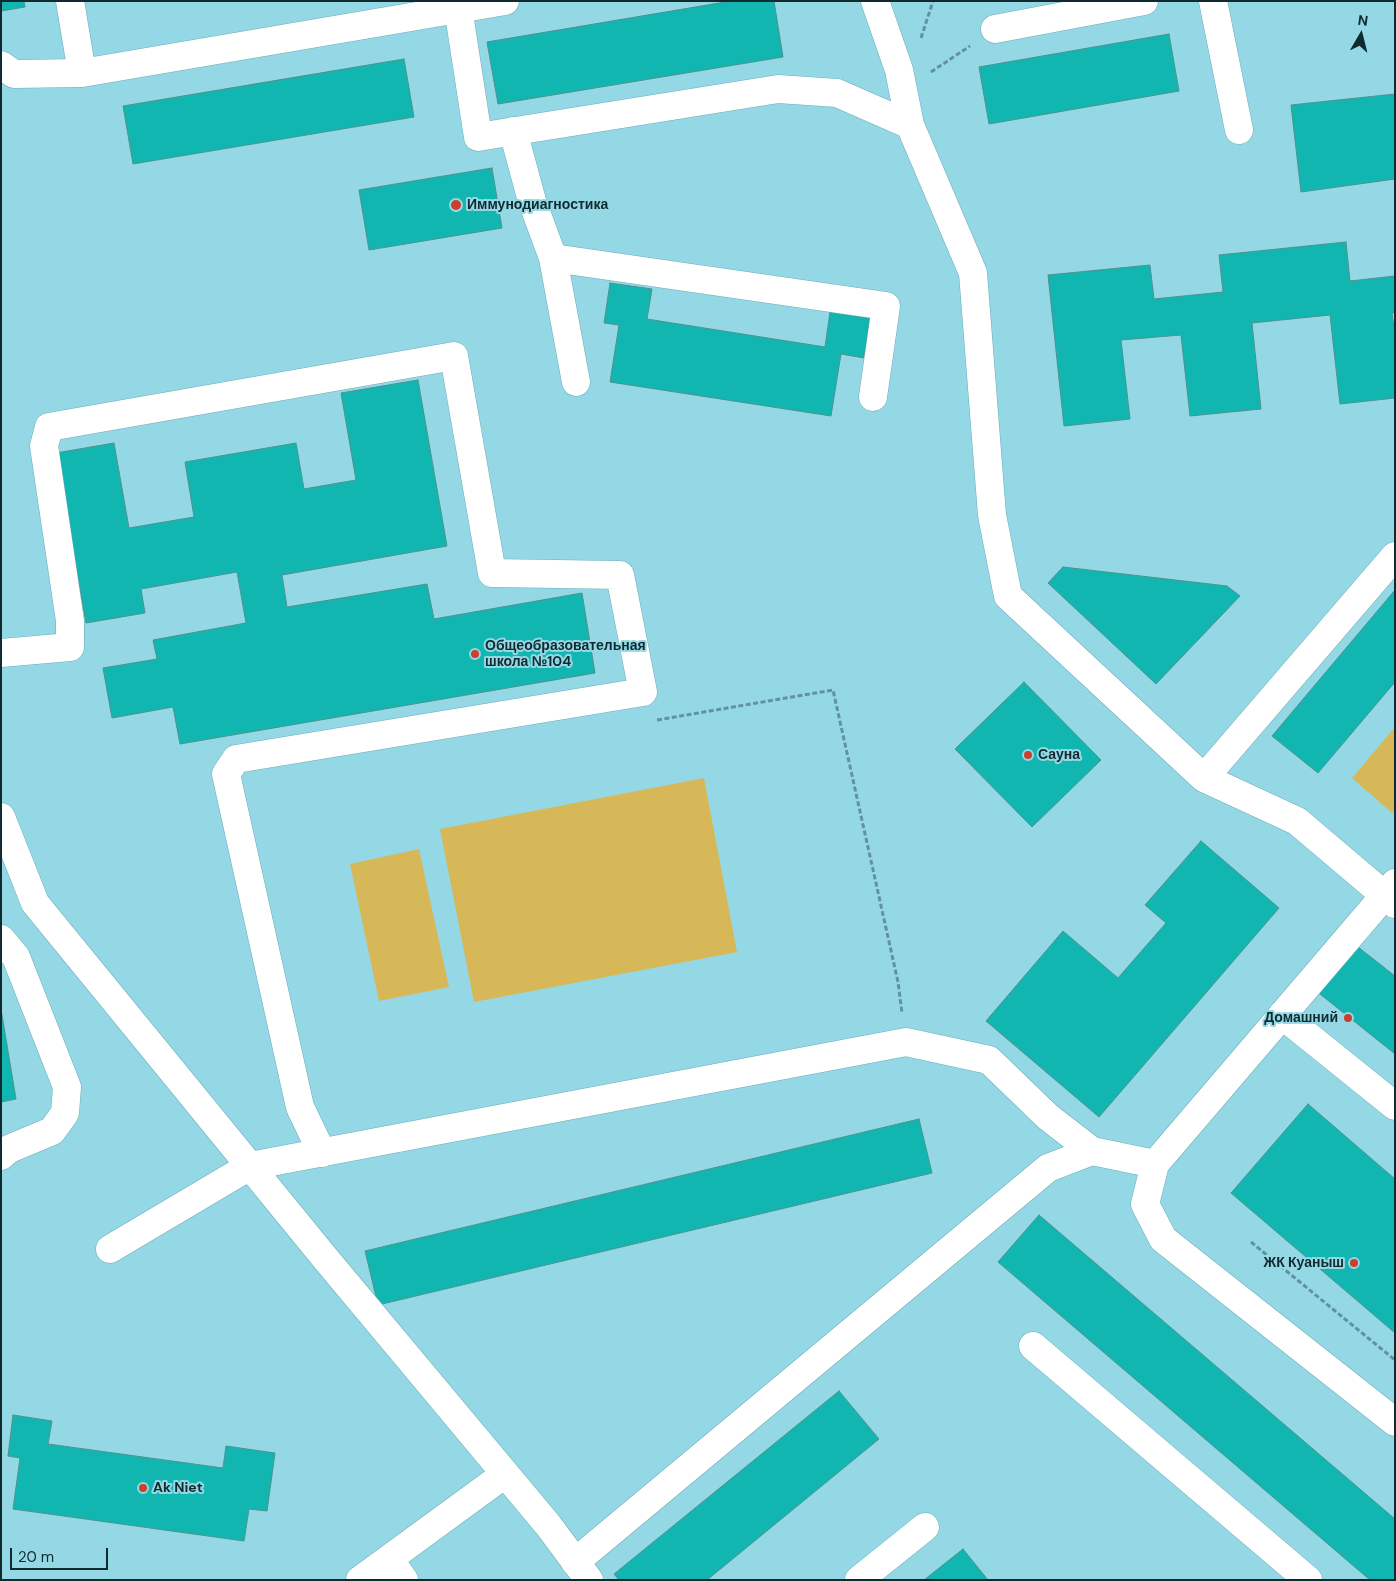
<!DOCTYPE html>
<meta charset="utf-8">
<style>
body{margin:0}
#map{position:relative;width:1396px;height:1581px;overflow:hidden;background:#95d8e5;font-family:"DM Sans",sans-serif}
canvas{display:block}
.frame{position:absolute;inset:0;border:2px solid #0f2b30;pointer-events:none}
.north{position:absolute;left:1336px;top:10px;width:50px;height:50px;-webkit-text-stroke:4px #95d8e5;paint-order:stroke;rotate:8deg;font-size:14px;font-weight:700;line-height:20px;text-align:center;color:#0f2b30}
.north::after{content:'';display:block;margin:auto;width:18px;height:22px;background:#0f2b30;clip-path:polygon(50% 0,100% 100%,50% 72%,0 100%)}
.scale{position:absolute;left:10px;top:1548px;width:98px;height:22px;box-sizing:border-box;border:2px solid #0f2b30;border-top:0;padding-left:6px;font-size:15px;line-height:18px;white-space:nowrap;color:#0f2b30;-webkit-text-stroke:4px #95d8e5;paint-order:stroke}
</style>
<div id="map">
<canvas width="1396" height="1581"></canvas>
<div class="frame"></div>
<div class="north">N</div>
<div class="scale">20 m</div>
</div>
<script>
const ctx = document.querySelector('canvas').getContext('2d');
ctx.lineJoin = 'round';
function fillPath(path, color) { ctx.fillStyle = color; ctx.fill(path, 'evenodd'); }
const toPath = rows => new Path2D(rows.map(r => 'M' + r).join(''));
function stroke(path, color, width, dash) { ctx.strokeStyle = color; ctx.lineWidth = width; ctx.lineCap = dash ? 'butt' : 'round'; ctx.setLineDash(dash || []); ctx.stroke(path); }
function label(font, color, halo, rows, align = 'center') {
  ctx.font = font + ' "DM Sans",sans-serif'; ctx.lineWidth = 4; ctx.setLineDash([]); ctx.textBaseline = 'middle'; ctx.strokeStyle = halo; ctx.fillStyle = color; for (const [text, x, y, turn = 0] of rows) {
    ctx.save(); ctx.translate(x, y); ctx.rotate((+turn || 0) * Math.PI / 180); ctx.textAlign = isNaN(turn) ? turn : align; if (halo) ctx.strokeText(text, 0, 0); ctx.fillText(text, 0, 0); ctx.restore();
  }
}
const green = toPath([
 [1395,727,1395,810,1392,813,1352,778],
 [704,778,737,952,474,1002,440,829],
 [419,849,449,987,379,1001,350,864]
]);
const building = toPath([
 [1,1,24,1,25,7,1,11,1,1],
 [731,1,774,1,783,57,498,104,487,42,731,1],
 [1169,34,1179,91,989,124,979,67,1169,34],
 [404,59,414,117,133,164,123,106,404,59],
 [1395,94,1395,179,1301,192,1291,105,1395,94],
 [492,168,502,228,369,250,359,190,492,168],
 [1346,242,1350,281,1395,276,1395,313,1392,313,1395,336,1395,398,1340,404,1330,315,1252,323,1261,409,1190,416,1181,335,1121,340,1130,419,1064,426,1048,275,1150,265,1154,299,1223,292,1219,255,1346,242],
 [610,283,652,289,647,319,825,347,830,312,870,318,864,358,841,354,831,416,610,382,619,325,604,323,610,283],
 [418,380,447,546,282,575,287,607,427,584,434,619,582,593,595,673,180,744,173,707,112,718,103,668,157,659,153,640,246,623,237,572,141,589,145,613,86,623,56,453,114,443,129,528,194,517,185,462,296,443,304,489,356,480,341,393,418,380],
 [1063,567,1227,586,1240,596,1156,684,1048,583,1063,567],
 [1395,590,1395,682,1318,773,1272,736,1395,590],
 [1024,682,1101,760,1032,827,955,749,1024,682],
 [1201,841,1279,908,1099,1117,986,1021,1063,931,1118,978,1166,923,1145,905,1201,841],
 [1353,943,1395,976,1395,1054,1315,990,1353,943],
 [1,1009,16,1099,1,1102,1,1009],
 [1308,1104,1395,1179,1395,1333,1231,1193,1308,1104],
 [919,1119,932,1173,378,1305,365,1251,919,1119],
 [1039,1215,1395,1519,1395,1580,1370,1580,998,1262,1039,1215],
 [839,1391,879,1439,707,1580,619,1580,614,1574,839,1391],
 [13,1415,52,1421,48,1444,223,1468,226,1446,275,1453,267,1511,249,1509,244,1541,13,1509,20,1458,8,1456,13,1415],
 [963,1549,988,1580,924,1580,963,1549]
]);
const path = toPath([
 [921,38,933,1],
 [931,72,970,46],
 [657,720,833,690,898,982,902,1013],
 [1251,1242,1395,1360]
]);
const minor = toPath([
 [70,1,82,73],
 [457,1,478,137,778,89,837,93,910,125],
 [875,1,899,70,910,125,973,273,992,515,1008,596,1204,778,1297,821,1395,904],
 [1213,1,1239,130],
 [995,29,1144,1],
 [1,65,14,74,82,73,505,1],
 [513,131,532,201,553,258,886,306,873,397],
 [553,258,576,382],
 [1,653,70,647,70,621,44,446,49,427,454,356,492,573,620,575,643,692,236,759,226,774,300,1107,322,1153],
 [1204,778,1395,556],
 [1,817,35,903,325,1258,548,1525,589,1580],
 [1395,883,1155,1164,1145,1204,1163,1239,1395,1422],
 [1,939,16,957,67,1087,65,1113,52,1131,9,1149,1,1156],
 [1282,1015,1395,1106],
 [110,1249,250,1166,906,1042,989,1060,1048,1117,1092,1151],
 [1033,1346,1308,1580],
 [389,1559,404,1580],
 [575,1562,1048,1168,1092,1151,1155,1164],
 [360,1580,505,1474],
 [859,1580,925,1527]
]);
const markers = [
 [456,205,6,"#cb3f2c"],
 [475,654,5,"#cb3f2c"],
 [1028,755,5,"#cb3f2c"],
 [1348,1018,5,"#cb3f2c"],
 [1354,1263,5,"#cb3f2c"],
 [143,1488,5,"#cb3f2c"]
];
const poiNames = [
 ["Иммунодиагностика",467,205],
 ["Общеобразовательная",485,646],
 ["школа №104",485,662],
 ["Сауна",1038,755],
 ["Домашний",1338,1018,"right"],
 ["ЖК Куаныш",1344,1263,"right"],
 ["Ak Niet",153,1488]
];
fillPath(green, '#d7b858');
fillPath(building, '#11b6b1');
stroke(building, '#4d928e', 1);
stroke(minor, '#6badba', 29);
stroke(path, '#60939d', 3, [5, 2.5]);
stroke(minor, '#fff', 28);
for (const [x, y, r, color] of markers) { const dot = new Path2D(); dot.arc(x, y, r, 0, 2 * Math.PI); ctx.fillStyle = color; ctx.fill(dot); stroke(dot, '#95d8e5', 2); }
label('bold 14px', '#0f2b30', '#95d8e5', poiNames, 'left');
</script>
